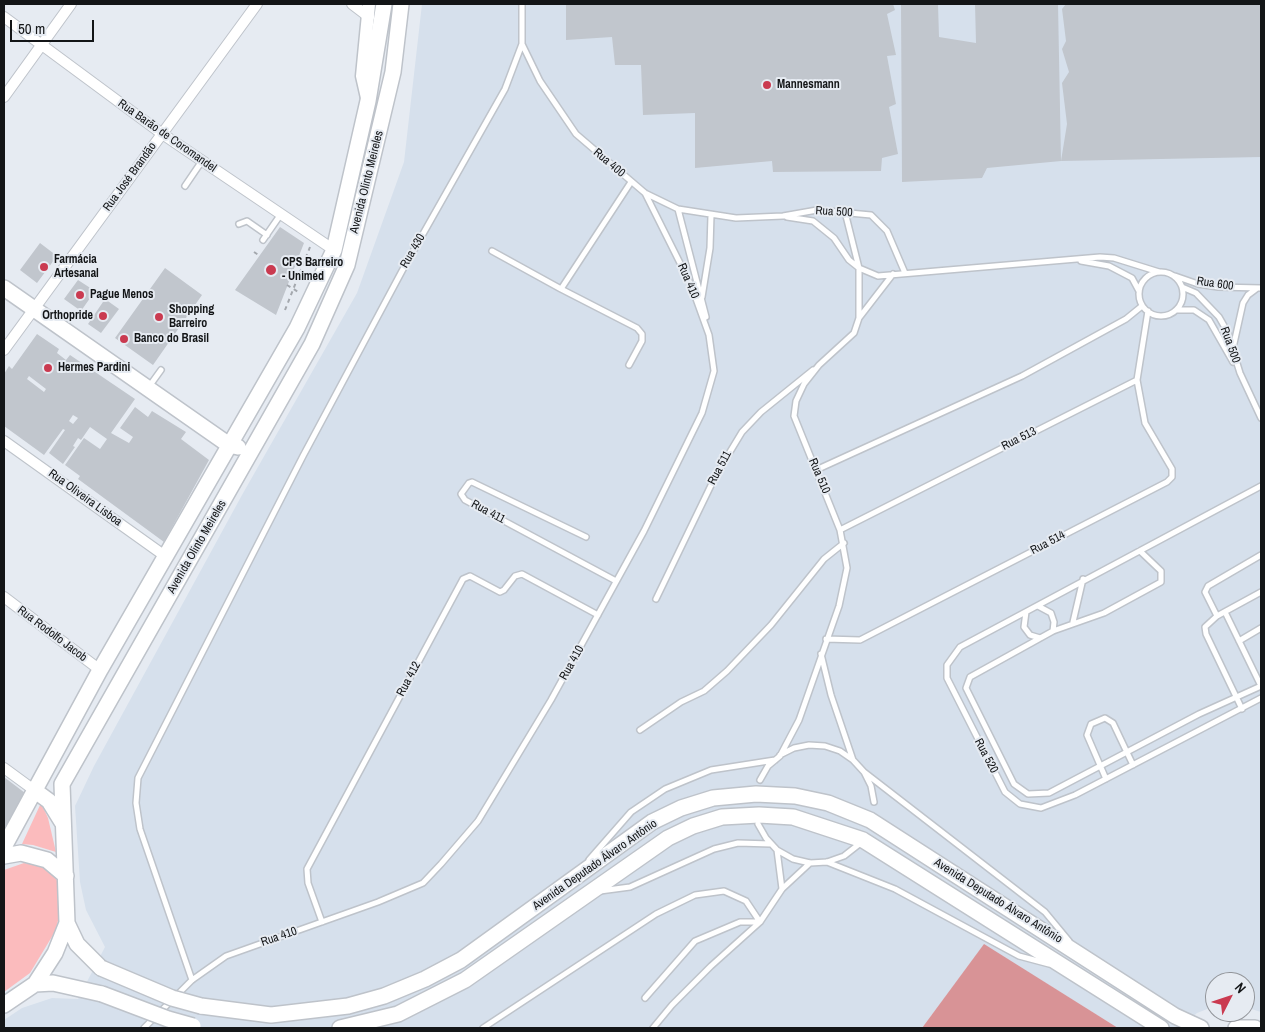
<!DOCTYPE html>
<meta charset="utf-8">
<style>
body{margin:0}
#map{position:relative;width:1265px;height:1032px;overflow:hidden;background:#e6ebf2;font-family:"Archivo Narrow",sans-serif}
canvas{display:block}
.frame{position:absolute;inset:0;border:5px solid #131517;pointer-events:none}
.north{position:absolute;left:1205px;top:972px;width:50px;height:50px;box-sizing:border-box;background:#e6ebf2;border:1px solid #92959a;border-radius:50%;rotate:49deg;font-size:14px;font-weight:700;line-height:20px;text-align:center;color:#131517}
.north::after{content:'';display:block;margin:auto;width:18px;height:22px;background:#ca3a50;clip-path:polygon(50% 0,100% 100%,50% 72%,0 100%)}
.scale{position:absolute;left:10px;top:20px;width:84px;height:22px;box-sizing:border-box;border:2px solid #131517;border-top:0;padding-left:6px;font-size:15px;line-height:18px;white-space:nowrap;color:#131517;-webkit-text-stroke:4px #e6ebf2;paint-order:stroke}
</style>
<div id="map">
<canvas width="1265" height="1032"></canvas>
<div class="frame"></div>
<div class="north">N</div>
<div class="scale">50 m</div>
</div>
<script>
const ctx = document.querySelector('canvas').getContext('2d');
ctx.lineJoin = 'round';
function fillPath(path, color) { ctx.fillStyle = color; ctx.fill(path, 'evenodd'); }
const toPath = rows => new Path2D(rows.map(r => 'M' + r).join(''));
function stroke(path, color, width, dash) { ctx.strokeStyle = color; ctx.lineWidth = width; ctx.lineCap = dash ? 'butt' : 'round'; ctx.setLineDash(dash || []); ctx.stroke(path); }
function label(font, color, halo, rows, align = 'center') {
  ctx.font = font + ' "Archivo Narrow",sans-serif'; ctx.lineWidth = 4; ctx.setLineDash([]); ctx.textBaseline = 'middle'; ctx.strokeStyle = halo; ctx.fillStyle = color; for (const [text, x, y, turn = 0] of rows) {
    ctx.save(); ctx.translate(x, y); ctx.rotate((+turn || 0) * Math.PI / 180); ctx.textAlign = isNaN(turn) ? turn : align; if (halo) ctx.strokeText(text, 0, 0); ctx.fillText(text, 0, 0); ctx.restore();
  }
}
const built = toPath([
 [422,4,1261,4,1261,1012,1245,1007,1245,982,1215,982,1215,1006,1197,1013,1180,1028,1118,1028,984,945,922,1028,4,1028,4,1020,22,1008,52,998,78,999,105,947,86,910,80,882,75,806,94,766,242,495,357,293,404,162]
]);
const green = toPath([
 [41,803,48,818,56,852,33,845,22,844],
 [24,863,49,867,59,884,61,907,56,930,30,973,4,992,4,870]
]);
const forest = toPath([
 [984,944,1118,1028,922,1028]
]);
const building = toPath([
 [566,4,893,4,895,10,887,14,896,55,887,56,896,104,889,107,898,154,882,158,881,171,773,172,772,161,695,168,695,113,643,115,641,65,615,65,612,37,566,40],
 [901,4,938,4,939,37,976,43,975,4,1058,4,1061,161,987,168,982,178,902,182],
 [1066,4,1261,4,1261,157,1061,161,1067,124,1062,83,1069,72,1062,49,1066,41,1062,9],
 [280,227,304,243,276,315,235,290],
 [40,243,57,256,37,283,20,270],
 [165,268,202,295,153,365,115,338],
 [78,280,95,291,81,311,64,299],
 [105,299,119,309,101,333,88,324],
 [37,334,59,349,57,353,66,360,70,355,135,399,111,433,129,443,133,437,120,428,135,407,148,417,152,411,186,432,181,439,209,460,164,542,78,479,80,476,65,465,84,438,100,449,107,439,90,427,81,440,78,438,73,446,75,447,63,464,49,453,65,430,63,429,44,455,4,426,4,374,9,366,12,369],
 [29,376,46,389,44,392,27,379],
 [73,415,78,418,73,424,69,421],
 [4,777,25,793,4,831]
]);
const path = toPath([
 [254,252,260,256],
 [287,285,300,293],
 [285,310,310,247]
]);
const service = toPath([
 [522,4,522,44,540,81,576,134,645,193,678,209,736,218,783,216,817,210,871,215,887,231,905,273],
 [185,186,202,161],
 [678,209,706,317],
 [787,217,813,221,834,238,849,260,859,268,878,276,1100,257,1114,258,1159,272],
 [239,224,247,221,267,235],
 [263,240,281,214],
 [492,251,561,289],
 [1081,261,1109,266,1132,278,1139,291],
 '1139 294a22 22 0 1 1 44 0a22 22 0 1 1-44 0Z',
 [1175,276,1198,284,1218,287,1261,288],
 [1182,287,1196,293,1219,317,1227,331,1240,373,1261,418],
 [702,297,710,248,711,215],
 [1176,310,1194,310,1209,320,1233,362],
 [859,318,893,274],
 [1233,348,1243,303,1248,295,1256,289],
 [629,365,642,341,642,334,637,328,561,289,631,182],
 [148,388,161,370],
 [816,470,1022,376,1126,319,1142,306],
 [1261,486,960,647,947,665,947,678,1005,792,1020,804,1041,808,1075,795,1261,698],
 [840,530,1137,380,1148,311],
 [586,537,472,482,469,483,461,494,465,500,616,581],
 [1140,551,1161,571,1161,582,1104,613,1053,631,970,677,966,688,1014,784,1028,794,1049,793,1199,714,1261,686],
 [656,599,716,475,742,432,761,412,813,370],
 [1038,606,1051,613,1054,622,1053,631],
 [1026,612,1024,627,1030,635,1040,638],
 [1225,612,1261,686],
 [1217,616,1205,592,1208,586,1261,555],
 [1073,622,1083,579],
 [826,639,860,640,1167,482,1172,477,1172,469,1145,423,1137,380],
 [1239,641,1261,628],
 [821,654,831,695,853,760],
 [1242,709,1206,634,1205,627,1217,616,1261,592],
 [640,730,681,702,704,691,727,671,771,625,824,559,844,543],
 [780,755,794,748,809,745,825,746,840,751,853,760,864,772,871,786,874,802],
 [864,772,1045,912,1069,941],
 [1106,779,1087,735,1091,724,1105,718,1113,723,1133,765],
 [760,780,768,766,780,756,799,720,839,606,847,568,840,530,794,416,796,401,804,384,819,365,854,333,859,318,859,268,845,212],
 [758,824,766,838,777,850,793,859,810,863,827,862,844,856,858,845],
 [777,850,782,889],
 [589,860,631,812,665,789,711,770,775,760],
 [827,862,895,889,1019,956,1049,964],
 [600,891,630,887,714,849,738,843,771,844],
 [322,922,308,883,307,869,463,579,470,576,500,592,504,590,515,576,522,574,598,615],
 [192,980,140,829,136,803,138,778,303,456,402,271,505,89,522,44],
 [645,998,695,941,740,922,759,922],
 [144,1028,192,980,226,956,378,902,423,883,441,864,478,821,551,700,644,531,702,413,714,371,709,335,691,285,645,193],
 [483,1028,656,914,695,895,724,891,746,901,760,922],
 [653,1028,672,1005,711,966,760,922,782,889,810,863]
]);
const minor = toPath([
 [352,4,369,17],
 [4,17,161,133,334,250],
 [4,97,71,4],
 [4,350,257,4],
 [4,441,165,556],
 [4,597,100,670],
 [4,768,34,790]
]);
const tertiary = toPath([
 [367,98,362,76,369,4]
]);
const secondary = toPath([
 [4,288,229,445,238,447],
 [34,790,49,801,62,822],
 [4,847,100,670,297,328,334,250,368,101,384,4],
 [4,856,21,853,47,860,66,876],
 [67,923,77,944,101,968],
 [35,984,53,983,102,994],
 [4,1005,35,984,55,953,67,923,62,784,312,344,347,265,393,72,401,4],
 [201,1006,271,1015,348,1006,384,996,425,979,461,960,652,822,681,808,713,798,756,794,795,796,828,803,870,820,1175,1016,1201,1028],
 [340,1028,398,1014,465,980,668,838,693,826,722,817,759,815,793,817,863,840,1161,1028],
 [1236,1028,1255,1028]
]);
const secondaryBridge = toPath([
 [101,968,172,998,201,1006],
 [102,994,168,1019,193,1026]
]);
const markers = [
 [767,85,5,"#ca3a50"],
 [44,267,5,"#ca3a50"],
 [271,270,6,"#ca3a50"],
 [80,295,5,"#ca3a50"],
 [103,316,5,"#ca3a50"],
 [159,317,5,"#ca3a50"],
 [124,339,5,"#ca3a50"],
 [48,368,5,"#ca3a50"]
];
const poiNames = [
 ["Mannesmann",777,85],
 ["Farmácia",54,260],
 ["Artesanal",54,274],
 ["CPS Barreiro",282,263],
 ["- Unimed",282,277],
 ["Pague Menos",90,295],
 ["Shopping",169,310],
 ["Barreiro",169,324],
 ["Orthopride",93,316,"right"],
 ["Banco do Brasil",134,339],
 ["Hermes Pardini",58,368]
];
const streetNames = [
 ["Rua Barão de Coromandel",167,136,35],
 ["Rua 400",609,163,40],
 ["Rua José Brandão",130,177,-54],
 ["Avenida Olinto Meireles",367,182,-76],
 ["Rua 500",834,212,3],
 ["Rua 430",413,251,-60],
 ["Rua 410",688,281,67],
 ["Rua 600",1215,284,8],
 ["Rua 500",1230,345,70],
 ["Rua 513",1019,439,-27],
 ["Rua 511",720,468,-62],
 ["Rua 510",819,476,67],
 ["Rua Oliveira Lisboa",85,498,36],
 ["Rua 411",488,512,28],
 ["Rua 514",1048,543,-28],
 ["Avenida Olinto Meireles",197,547,-60],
 ["Rua Rodolfo Jacob",52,634,37],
 ["Rua 410",572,663,-61],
 ["Rua 412",409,679,-62],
 ["Rua 520",986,756,62],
 ["Avenida Deputado Álvaro Antônio",595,865,-35],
 ["Avenida Deputado Álvaro Antônio",998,901,32],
 ["Rua 410",279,937,-19]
];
fillPath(built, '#d6e0ec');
fillPath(green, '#fbbbbd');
fillPath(forest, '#d89396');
fillPath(building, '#c1c6cd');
stroke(service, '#bec3ca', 8);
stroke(minor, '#bec3ca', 12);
stroke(tertiary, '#bec3ca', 15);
stroke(secondary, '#bec3ca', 18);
stroke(path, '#a4a8ae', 2, [4, 4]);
stroke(service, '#fff', 5);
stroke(minor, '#fff', 10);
stroke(tertiary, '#fff', 12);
stroke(secondary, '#fff', 15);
stroke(secondaryBridge, '#bec3ca', 18, []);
stroke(secondaryBridge, '#fff', 15);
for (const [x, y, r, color] of markers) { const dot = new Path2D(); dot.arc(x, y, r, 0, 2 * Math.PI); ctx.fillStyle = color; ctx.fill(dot); stroke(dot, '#e6ebf2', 2); }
label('bold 12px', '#131517', '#e6ebf2', poiNames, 'left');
label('12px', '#131517', '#e6ebf2', streetNames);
</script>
